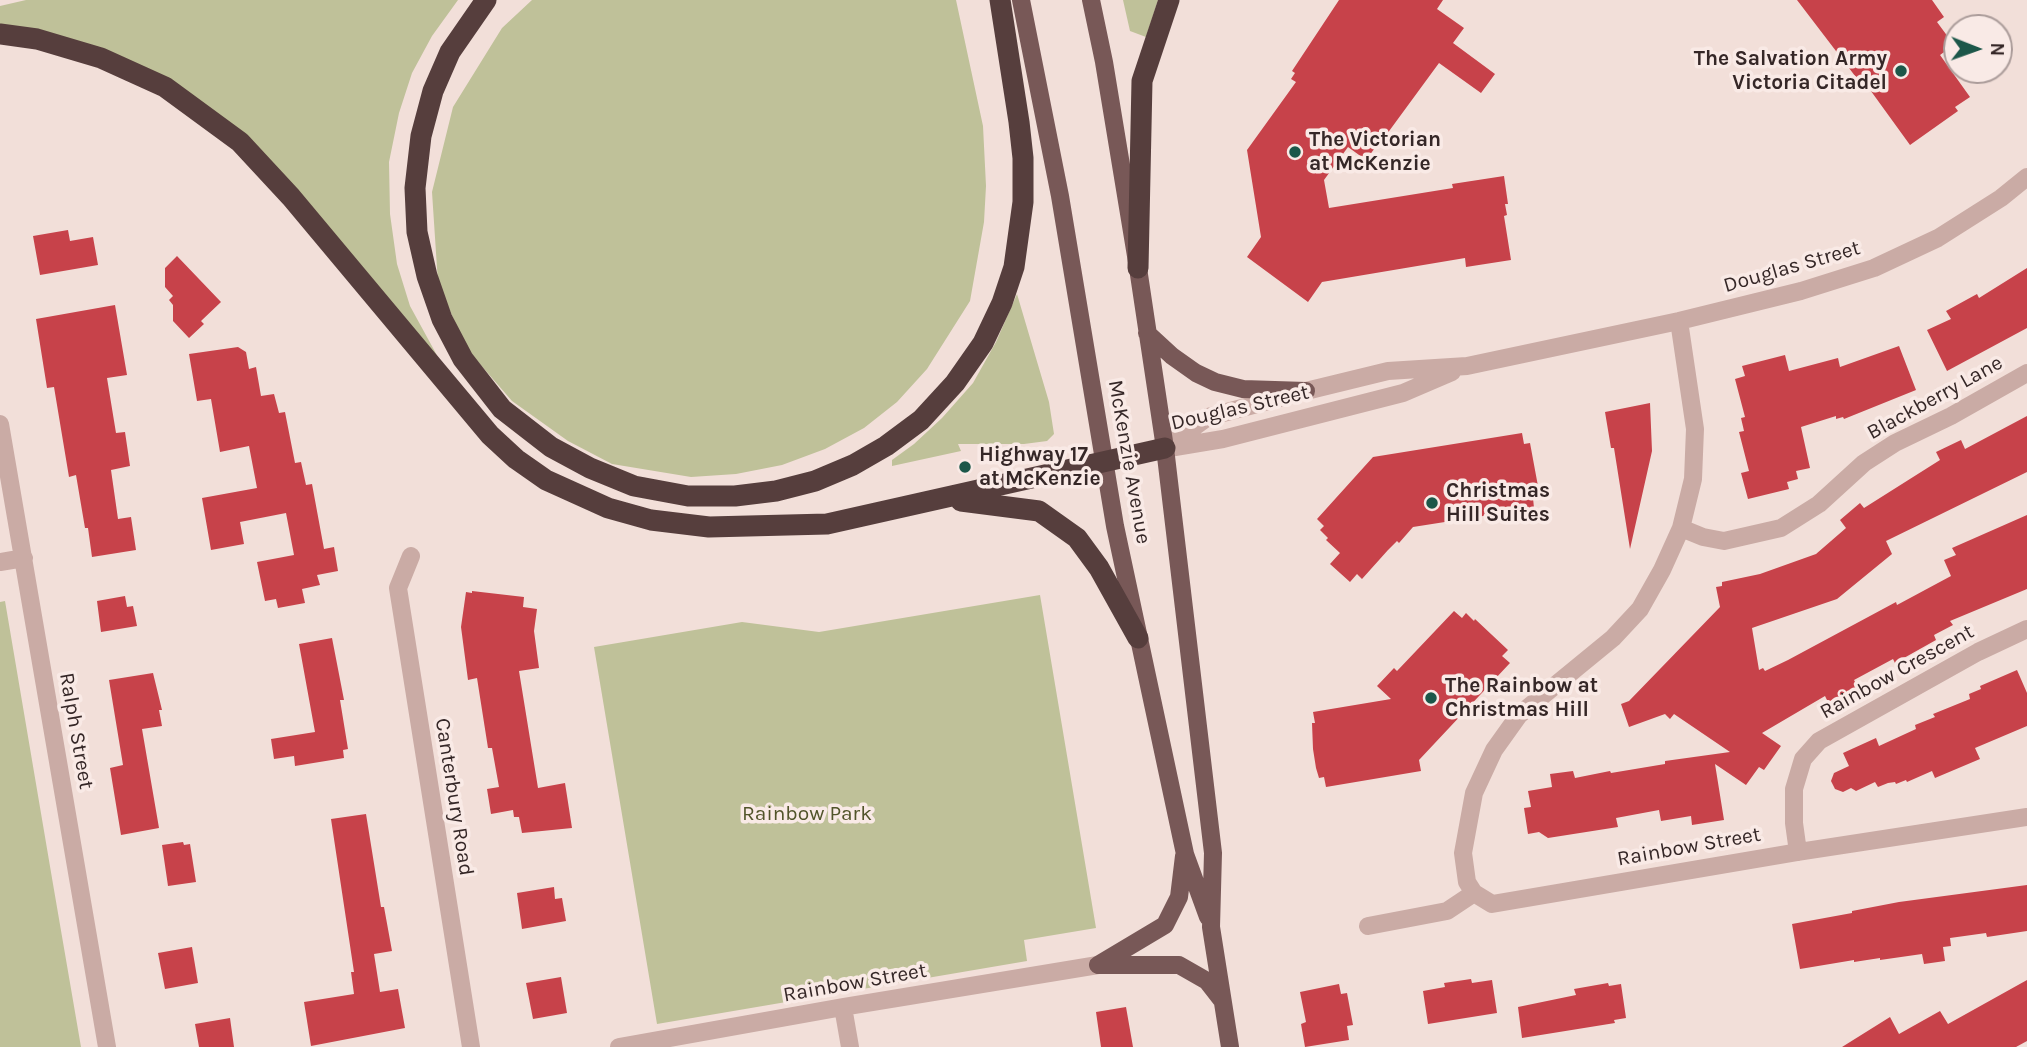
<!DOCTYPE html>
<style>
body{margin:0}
#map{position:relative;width:2027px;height:1047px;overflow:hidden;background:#f2dfd9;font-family:Karla,sans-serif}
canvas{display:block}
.north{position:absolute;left:1943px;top:14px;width:70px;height:70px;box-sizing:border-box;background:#f9eae6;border:2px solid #ab9c9a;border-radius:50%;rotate:91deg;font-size:19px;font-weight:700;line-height:28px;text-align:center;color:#352727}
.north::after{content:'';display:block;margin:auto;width:24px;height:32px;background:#1c5749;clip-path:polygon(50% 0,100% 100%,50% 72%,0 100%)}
</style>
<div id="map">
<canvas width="2027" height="1047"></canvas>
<div class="north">N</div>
</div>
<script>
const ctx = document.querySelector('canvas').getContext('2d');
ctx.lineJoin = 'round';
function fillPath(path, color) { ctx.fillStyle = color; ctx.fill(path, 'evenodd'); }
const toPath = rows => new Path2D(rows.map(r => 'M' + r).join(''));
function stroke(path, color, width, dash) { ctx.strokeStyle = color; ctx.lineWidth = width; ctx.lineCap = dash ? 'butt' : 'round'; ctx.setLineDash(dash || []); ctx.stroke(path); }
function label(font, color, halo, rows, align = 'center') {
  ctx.font = font + ' Karla,sans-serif'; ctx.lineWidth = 7; ctx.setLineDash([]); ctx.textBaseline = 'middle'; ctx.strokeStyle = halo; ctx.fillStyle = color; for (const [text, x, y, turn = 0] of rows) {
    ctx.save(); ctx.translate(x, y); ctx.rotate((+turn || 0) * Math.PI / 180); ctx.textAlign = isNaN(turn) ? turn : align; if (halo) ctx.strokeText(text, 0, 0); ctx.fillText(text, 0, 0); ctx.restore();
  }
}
const green = toPath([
 [26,0,458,0,432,36,412,73,399,113,389,162,390,214,397,264,410,306,445,370,202,103,0,24,0,6],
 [532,0,956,0,983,126,986,186,984,222,970,301,927,369,897,402,864,428,825,449,782,465,736,474,691,477,612,464,568,441,512,401,466,348,438,283,432,192,453,107,502,28],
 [1123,0,1158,0,1146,37,1130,31],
 [1017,294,1049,402,1054,434,1047,441,1024,444,958,444,961,451,892,466,892,460,914,444,942,418,973,383,996,342],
 [1040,595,1096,928,1024,940,1027,961,657,1024,594,647,742,622,819,632],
 [5,601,53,884,81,1047,0,1047,0,602]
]);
const building = toPath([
 [1339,0,1443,0,1437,9,1464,28,1453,43,1495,74,1481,93,1439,63,1384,138,1383,137,1366,160,1348,147,1324,180,1329,208,1453,188,1452,184,1504,176,1508,204,1505,204,1507,215,1504,216,1511,260,1466,267,1465,258,1322,282,1308,302,1247,257,1261,237,1247,150,1296,82,1291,79,1295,73,1292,71],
 [1797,0,1932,0,1944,17,1937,22,1954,45,1940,55,1970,97,1955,107,1958,111,1910,145,1868,87,1865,89],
 [68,230,70,241,93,237,98,265,40,275,33,236],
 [177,256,221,302,201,321,204,324,189,338,173,321,173,305,169,300,173,296,165,287,165,268],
 [2027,268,2027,328,1947,371,1927,330,1951,319,1946,311,1977,294,1979,298],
 [115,305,127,375,107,378,116,433,125,432,130,466,111,470,118,519,131,517,136,550,92,557,88,528,85,528,76,475,69,477,54,387,47,388,36,319],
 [1899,346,1916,390,1844,419,1843,417,1836,419,1836,416,1801,427,1810,468,1796,471,1798,479,1787,482,1789,489,1748,499,1741,473,1749,471,1739,432,1744,431,1741,418,1745,417,1735,379,1745,376,1742,366,1785,355,1789,371,1838,358,1840,367],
 [238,347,246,352,249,369,256,367,261,396,274,394,279,413,285,412,295,463,301,462,306,485,312,484,324,549,334,547,338,571,317,575,320,585,302,589,305,603,278,608,276,599,265,601,257,562,294,555,286,513,240,522,244,544,211,550,202,498,257,488,249,446,220,452,211,399,197,401,189,354],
 [1650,403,1652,451,1630,549,1614,448,1611,448,1605,412],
 [2027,416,2027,472,1886,541,1892,554,1837,599,1752,628,1759,670,1763,668,1765,671,1788,660,1896,602,1897,605,1951,576,1944,560,1956,555,1952,548,2027,515,2027,589,1950,621,1953,625,1934,635,1936,640,1895,663,1893,659,1854,680,1858,688,1828,702,1825,696,1762,733,1781,746,1764,770,1759,767,1746,785,1715,764,1724,820,1692,825,1691,816,1661,821,1659,810,1616,818,1618,827,1548,838,1539,832,1528,834,1524,808,1531,807,1528,791,1552,787,1550,774,1573,771,1575,778,1610,771,1611,773,1665,764,1665,761,1730,752,1674,714,1670,719,1665,714,1629,727,1621,704,1629,701,1720,607,1716,587,1722,586,1722,582,1760,574,1816,554,1846,528,1840,520,1860,503,1864,508,1940,460,1936,452,1961,440,1965,449],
 [1522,433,1524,444,1530,443,1540,497,1533,498,1534,508,1413,527,1399,543,1397,541,1388,550,1362,579,1357,574,1350,582,1330,564,1340,553,1326,540,1328,538,1320,530,1324,526,1317,519,1373,457],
 [472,591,524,597,523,607,537,609,534,631,539,668,519,671,538,788,565,783,572,828,522,833,519,817,514,817,513,810,491,814,487,789,499,787,492,748,488,748,477,678,468,680,461,627,466,592,472,593],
 [125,596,127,607,133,606,137,626,101,632,97,601],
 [1454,611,1462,618,1466,613,1474,621,1475,619,1508,650,1502,656,1510,663,1419,760,1421,771,1326,787,1324,777,1319,778,1316,768,1313,749,1312,723,1315,723,1313,712,1391,699,1377,686,1394,668,1397,671],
 [332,638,344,700,340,700,348,749,343,750,344,758,295,766,294,756,274,759,271,739,315,732,299,644],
 [2017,670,2027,693,2027,726,1975,748,1980,759,1935,778,1932,771,1907,782,1906,780,1896,784,1895,782,1888,783,1878,787,1875,782,1856,791,1851,788,1843,792,1835,789,1831,781,1834,773,1849,766,1843,753,1876,738,1879,746,1916,729,1915,725,1935,717,1933,714,1970,699,1969,694,1981,689,1980,686],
 [153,673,162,710,159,710,162,726,142,729,159,828,121,835,110,768,123,765,109,680],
 [366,814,381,907,384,907,392,951,374,954,380,992,398,989,405,1028,311,1046,304,1002,354,994,351,972,354,972,331,819],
 [183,842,184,845,190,844,196,882,168,886,162,845],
 [2027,885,2027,931,1987,937,1986,933,1950,938,1951,946,1943,947,1945,961,1924,964,1922,954,1880,960,1880,958,1854,962,1854,960,1800,969,1792,924,1852,913,1852,911,1899,902],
 [554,887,555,899,562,898,566,921,522,929,517,893],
 [192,947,198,983,165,989,158,953],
 [561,977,567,1013,533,1019,526,983],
 [1471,979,1472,983,1492,980,1497,1013,1428,1024,1423,991,1445,987,1444,983],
 [2027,980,2027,1041,2016,1047,1842,1047,1890,1017,1899,1034,1940,1011,1948,1024],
 [1608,983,1609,986,1621,984,1626,1018,1614,1020,1615,1023,1522,1038,1518,1007,1576,995,1574,989],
 [1339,984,1341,994,1347,993,1353,1025,1347,1026,1349,1040,1305,1047,1301,1024,1306,1022,1300,992],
 [1126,1007,1133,1047,1101,1047,1096,1012],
 [230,1018,234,1047,199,1047,195,1024]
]);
const minor = toPath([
 [1679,321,1695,429,1693,479,1681,528,1662,570,1640,609,1613,638,1519,715,1494,750,1474,793,1463,853,1467,882,1474,893,1492,904,1798,852,2027,817],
 [0,424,107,1047],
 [1165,448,1208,417,1306,391,1388,371,1467,366,1679,321,1801,291,1874,268,1938,238,2001,198,2027,177],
 [1169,448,1223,439,1403,393,1452,372],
 [1681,528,1703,537,1724,541,1781,528,1819,504,1864,463,1895,443,1951,416,2027,373],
 [411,556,398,588,471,1047],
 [0,562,24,558],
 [1798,852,1794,823,1794,789,1803,759,1819,741,1978,652,2027,629],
 [1368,926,1447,911,1474,893],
 [843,1007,850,1047],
 [619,1047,843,1007,1098,965]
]);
const major = toPath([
 [1021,0,1060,196,1115,526,1185,854,1208,917],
 [1091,0,1104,62,1138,268,1165,448,1213,853,1211,927,1230,1047],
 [1147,333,1172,356,1196,373,1215,382,1243,389,1306,391],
 [1098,965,1165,925,1179,897,1184,856],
 [1101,965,1179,965,1207,981,1221,999]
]);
const highway = toPath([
 [486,0,450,52,433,91,421,136,415,188,417,232,427,276,442,319,463,359,502,409,551,447,590,468,634,486,688,496,735,496,776,491,815,481,853,465,886,446,921,420,955,383,983,343,1002,303,1014,267,1023,202,1023,158,1019,122,1000,0],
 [0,34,37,39,101,58,165,87,240,142,291,197,490,435,516,459,546,480,608,508,651,520,709,527,827,524,1165,448],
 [1138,268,1142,81,1169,0],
 [961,501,1039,511,1077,538,1099,568,1138,638]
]);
const markers = [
 [1901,71,7,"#1c5749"],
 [1295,152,7,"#1c5749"],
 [965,467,7,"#1c5749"],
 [1432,503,7,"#1c5749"],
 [1431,698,7,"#1c5749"]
];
const poiNames = [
 ["The Salvation Army",1887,59,"right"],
 ["Victoria Citadel",1887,83,"right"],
 ["The Victorian",1309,140],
 ["at McKenzie",1309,164],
 ["Highway 17",979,455],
 ["at McKenzie",979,479],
 ["Christmas",1446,491],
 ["Hill Suites",1446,515],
 ["The Rainbow at",1445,686],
 ["Christmas Hill",1445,710]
];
const streetNames = [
 ["Douglas Street",1792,267,-16],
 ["Blackberry Lane",1935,398,-29],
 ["Douglas Street",1240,408,-13],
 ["McKenzie Avenue",1129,462,80],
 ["Rainbow Crescent",1897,672,-29],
 ["Ralph Street",76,731,80],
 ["Canterbury Road",454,797,81],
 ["Rainbow Street",1689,847,-10],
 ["Rainbow Street",855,983,-10]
];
const parkNames = [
 ["Rainbow Park",807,814]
];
fillPath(green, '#bfc199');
fillPath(building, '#c7424a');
stroke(minor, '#caaba5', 18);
stroke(major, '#785857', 18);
stroke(highway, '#563e3d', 21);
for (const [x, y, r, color] of markers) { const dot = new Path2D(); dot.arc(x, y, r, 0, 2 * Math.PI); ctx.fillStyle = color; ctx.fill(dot); stroke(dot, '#f9eae6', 2.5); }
label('bold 21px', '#352727', '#f9eae6', poiNames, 'left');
label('21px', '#352727', '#f9eae6', streetNames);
label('21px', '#51542a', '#f9eae6', parkNames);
</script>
